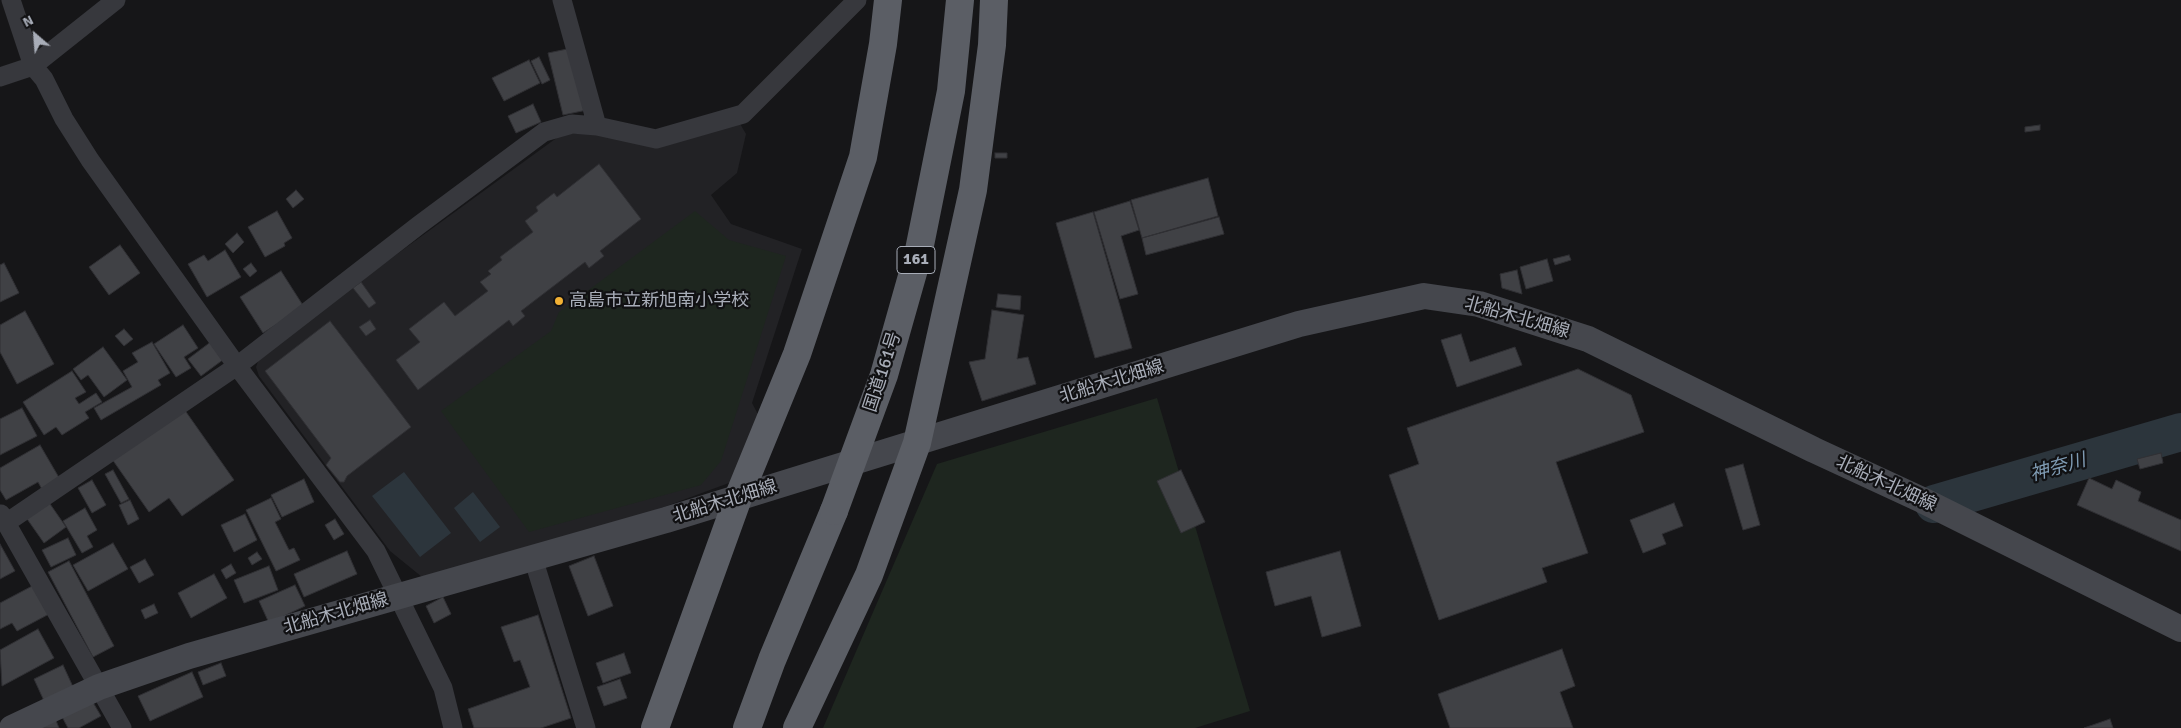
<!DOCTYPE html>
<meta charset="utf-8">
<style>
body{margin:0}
#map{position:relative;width:2181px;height:728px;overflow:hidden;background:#161618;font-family:Signika,sans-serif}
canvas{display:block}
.north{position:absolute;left:10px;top:10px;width:50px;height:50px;-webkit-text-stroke:4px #111113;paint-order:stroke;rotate:333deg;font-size:14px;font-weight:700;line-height:20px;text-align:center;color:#a8adb8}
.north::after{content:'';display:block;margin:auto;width:18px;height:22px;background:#a8adb8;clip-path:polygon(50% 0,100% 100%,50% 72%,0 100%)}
</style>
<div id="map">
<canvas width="2181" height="728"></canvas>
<div class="north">N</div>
</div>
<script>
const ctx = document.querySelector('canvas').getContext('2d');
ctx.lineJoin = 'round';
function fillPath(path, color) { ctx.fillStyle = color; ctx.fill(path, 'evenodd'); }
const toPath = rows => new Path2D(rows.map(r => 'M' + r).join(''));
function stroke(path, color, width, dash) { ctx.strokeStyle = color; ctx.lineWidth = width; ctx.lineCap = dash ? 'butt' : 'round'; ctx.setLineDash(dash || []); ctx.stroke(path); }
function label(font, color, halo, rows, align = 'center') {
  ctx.font = font + ' Signika,"Noto Sans JP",sans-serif'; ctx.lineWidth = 4.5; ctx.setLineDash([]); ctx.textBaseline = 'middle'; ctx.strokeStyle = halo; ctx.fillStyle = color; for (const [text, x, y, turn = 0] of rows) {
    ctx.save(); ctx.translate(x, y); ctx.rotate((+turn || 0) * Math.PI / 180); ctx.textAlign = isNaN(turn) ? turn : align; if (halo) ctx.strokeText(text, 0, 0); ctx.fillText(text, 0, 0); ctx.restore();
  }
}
const built = toPath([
 [739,122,746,134,737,173,711,195,731,224,802,249,752,403,760,418,737,480,645,514,422,577,390,551,259,376,256,367,261,353,562,134,593,133,643,144]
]);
const green = toPath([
 [695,211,729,240,786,256,721,461,701,485,529,532,441,411,551,331,559,312],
 [1157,398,1250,711,1195,728,823,728,937,464]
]);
const water = toPath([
 [404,472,451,533,420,557,372,496],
 [473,492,500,527,480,542,454,508]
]);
const river = toPath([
 [1934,504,2181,432]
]);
const building = toPath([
 [572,48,587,110,563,115,548,53,572,48],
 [539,57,550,80,542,84,531,61,539,57],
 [529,60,540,83,504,101,492,78,529,60],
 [533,104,541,122,516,133,508,116,533,104],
 [2040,125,2040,130,2025,132,2025,127,2040,125],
 [995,153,1007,153,1007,158,995,158,995,153],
 [599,164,641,219,600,251,604,256,589,268,585,262,521,311,525,316,513,326,509,320,418,390,396,360,420,342,409,329,444,302,455,316,488,291,480,282,491,274,488,271,502,260,500,257,533,232,525,221,538,211,536,207,554,193,557,197,599,164],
 [1208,178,1218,216,1142,238,1131,200,1208,178],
 [296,190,304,199,293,208,286,199,296,190],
 [1130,201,1139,230,1121,236,1138,294,1120,299,1094,212,1130,201],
 [277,211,292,238,284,243,285,246,265,257,248,227,277,211],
 [1093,212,1132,348,1095,358,1056,223,1093,212],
 [1219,217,1224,234,1146,255,1142,238,1219,217],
 [237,233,244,242,233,253,225,244,237,233],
 [120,245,140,273,109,295,89,267,120,245],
 [225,250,241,277,207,297,188,264,204,255,208,261,225,250],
 [1569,255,1571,260,1555,265,1553,259,1569,255],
 [1547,259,1553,281,1526,289,1520,267,1547,259],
 [4,263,19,293,0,302,0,265,4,263],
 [251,263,257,271,250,277,243,269,251,263],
 [1517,270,1522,294,1502,288,1500,274,1517,270],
 [281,271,304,307,263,333,240,297,281,271],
 [361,282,376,303,369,308,353,288,361,282],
 [998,294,1021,296,1020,310,996,307,998,294],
 [992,310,1024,315,1017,359,1028,357,1036,384,982,401,969,362,985,359,992,310],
 [25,311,54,364,17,384,0,352,0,325,25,311],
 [370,320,376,329,366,336,359,327,370,320],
 [330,321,411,427,347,476,344,482,340,482,326,465,331,458,265,371,330,321],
 [183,325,198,348,184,357,191,368,176,377,154,344,183,325],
 [124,329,133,339,124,346,115,336,124,329],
 [1461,334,1470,362,1515,347,1522,365,1457,387,1441,340,1461,334],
 [212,341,224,359,201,376,188,359,212,341],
 [152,342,170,373,158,380,161,385,101,420,94,408,132,387,123,371,138,362,132,353,152,342],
 [103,347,127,380,104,397,88,375,81,380,73,369,103,347],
 [1578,369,1631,395,1644,432,1556,462,1588,553,1542,568,1547,582,1439,620,1389,475,1419,464,1407,428,1578,369],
 [72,371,86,392,75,398,79,404,96,393,102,402,85,412,89,418,62,435,56,427,44,435,23,402,72,371],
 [22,408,37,436,0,455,0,419,22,408],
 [184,409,234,480,182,516,169,498,149,512,112,459,184,409],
 [40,445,61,481,43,491,38,482,6,500,0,490,0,468,40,445],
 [2161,453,2163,463,2140,469,2137,459,2161,453],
 [1743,464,1760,525,1743,530,1725,469,1743,464],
 [113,470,129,499,121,503,105,474,113,470],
 [1181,470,1205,522,1181,533,1157,481,1181,470],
 [2089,478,2112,489,2116,480,2141,492,2138,501,2181,520,2181,551,2077,505,2089,478],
 [304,479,314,502,282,517,271,495,304,479],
 [92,480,106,505,92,513,78,488,92,480],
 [271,498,281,519,275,522,289,550,294,548,300,560,276,571,246,510,271,498],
 [130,500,139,519,128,525,119,505,130,500],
 [48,501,66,527,44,543,25,516,48,501],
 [1674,503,1683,526,1662,534,1666,544,1643,553,1630,520,1674,503],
 [85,508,97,530,87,536,93,547,82,553,63,521,85,508],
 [245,514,257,540,234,552,221,525,245,514],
 [335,519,344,534,334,540,325,525,335,519],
 [68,538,76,555,51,567,42,550,68,538],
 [113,543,128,569,88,591,73,565,113,543],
 [0,544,15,571,0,579,0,544],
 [347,551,357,574,304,597,294,574,347,551],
 [1340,551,1361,626,1322,637,1311,596,1275,606,1266,572,1340,551],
 [257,552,262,559,252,565,248,558,257,552],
 [594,556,613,606,588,616,569,566,594,556],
 [145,559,154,575,139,583,130,567,145,559],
 [69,561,114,646,93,657,48,572,69,561],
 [231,564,236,573,226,579,221,570,231,564],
 [269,566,278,590,244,603,234,580,269,566],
 [214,574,227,598,191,618,178,593,214,574],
 [36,584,51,613,17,631,12,623,0,629,0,603,36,584],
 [295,585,305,606,269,623,259,601,295,585],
 [443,597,451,614,434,623,426,606,443,597],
 [154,604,158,613,145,619,141,610,154,604],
 [538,615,571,718,541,728,474,728,468,709,530,687,520,660,514,662,501,627,538,615],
 [38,629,54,658,2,686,0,650,38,629],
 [1562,649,1575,686,1560,692,1573,728,1450,728,1438,694,1562,649],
 [624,653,631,673,603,683,596,663,624,653],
 [221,663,226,676,203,685,198,672,221,663],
 [63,665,74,689,45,703,34,679,63,665],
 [192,672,203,697,150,721,138,696,192,672],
 [620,679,627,698,604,706,597,687,620,679],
 [91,699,101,716,79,728,68,728,61,715,91,699],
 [55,718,59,728,35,728,55,718],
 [2110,719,2113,728,2084,728,2110,719]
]);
const minor = toPath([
 [11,0,33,66,44,79,64,119,90,160,237,366,376,551,443,688,453,728],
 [562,0,597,126],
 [0,77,33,66,116,0],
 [1,514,122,728],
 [6,523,237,366,419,225,544,132,572,124,597,126,656,139,743,114,857,0],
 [533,558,586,728]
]);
const secondary = toPath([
 [12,728,99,687,189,656,666,520,1299,324,1424,296,1479,304,1588,339,1814,450,1922,500,2181,629]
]);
const trunk = toPath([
 [655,728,738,498,797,354,863,157,883,44,888,0],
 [747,728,772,660,834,511],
 [797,728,869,575,917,443,973,190,992,45,994,0]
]);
const trunkBridge = toPath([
 [834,511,884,375,918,255,951,91,960,0]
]);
const markers = [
 [559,301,5,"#f2b134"]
];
const shields = [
 [916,260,38]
];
const shieldNames = [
 ["161",916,260]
];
const poiNames = [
 ["高島市立新旭南小学校",569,301]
];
const streetNames = [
 ["北船木北畑線",1517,318,16],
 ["国道161号",883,372,-72],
 ["北船木北畑線",1112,382,-17],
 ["北船木北畑線",1886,484,25],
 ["北船木北畑線",725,502,-17],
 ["北船木北畑線",336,614,-16]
];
const waterNames = [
 ["神奈川",2058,468,-16]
];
fillPath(built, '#222225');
fillPath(green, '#1e261f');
fillPath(water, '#2c353c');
stroke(river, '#2c353c', 38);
fillPath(building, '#404145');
stroke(building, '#303034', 1);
stroke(minor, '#37383d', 19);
stroke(secondary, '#45474d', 26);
stroke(trunk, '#5b5e65', 28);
stroke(trunkBridge, '#5b5e65', 28);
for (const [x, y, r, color] of markers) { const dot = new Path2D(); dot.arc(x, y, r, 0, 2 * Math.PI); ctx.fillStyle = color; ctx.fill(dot); stroke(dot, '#111113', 2); }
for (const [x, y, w] of shields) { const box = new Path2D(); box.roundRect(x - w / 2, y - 13.5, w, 27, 4); ctx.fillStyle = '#111113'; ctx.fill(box); stroke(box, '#a8adb8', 1); }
label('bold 16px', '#a8adb8', null, shieldNames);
label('18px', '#a8adb8', '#111113', poiNames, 'left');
label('18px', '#a8adb8', '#111113', streetNames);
label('italic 19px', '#7f9bb3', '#111113', waterNames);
</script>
